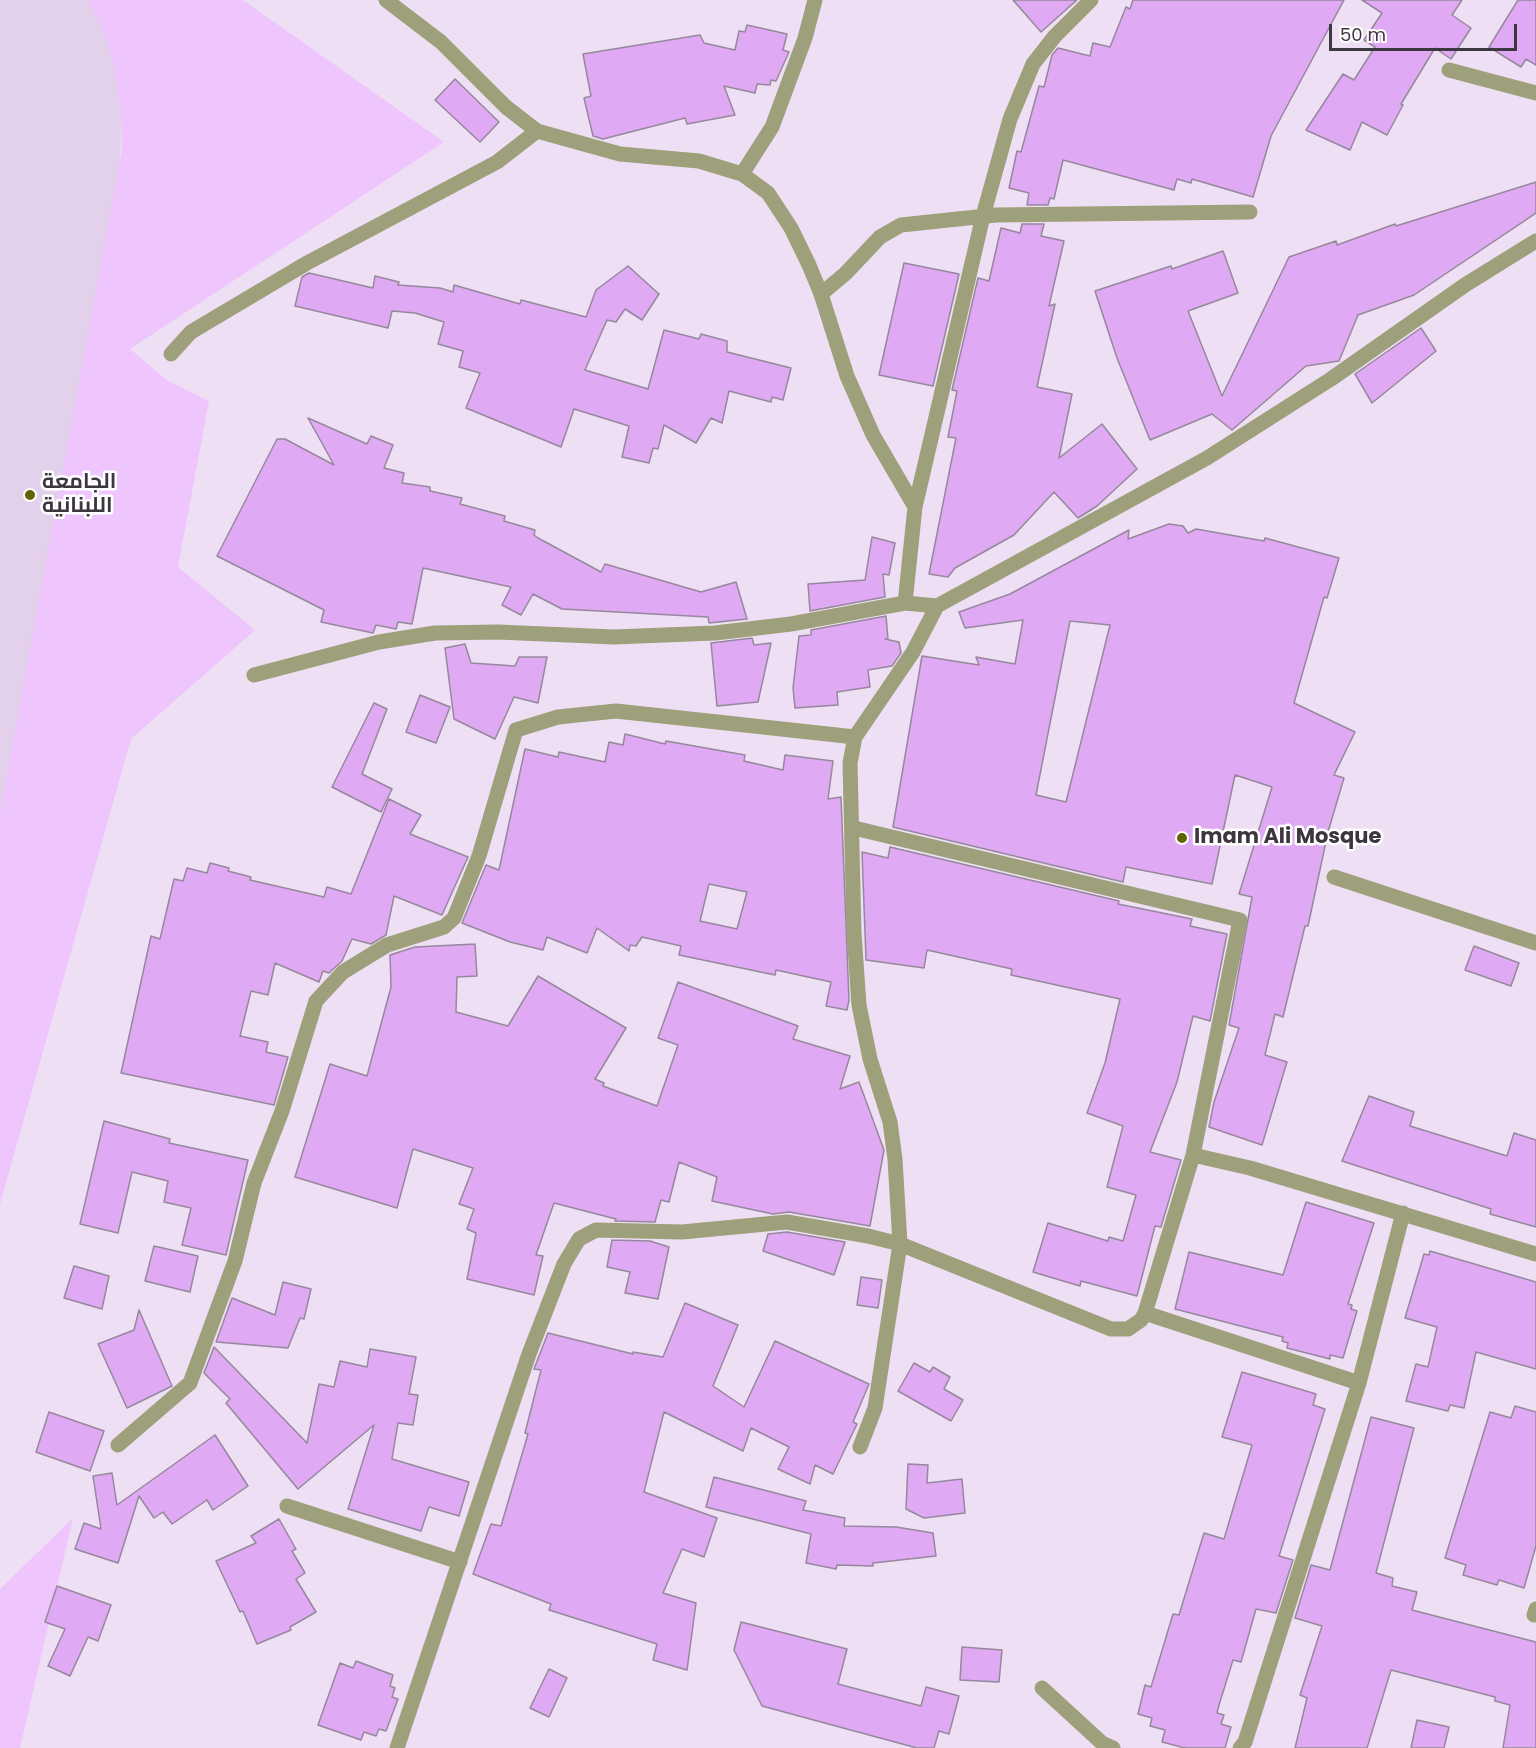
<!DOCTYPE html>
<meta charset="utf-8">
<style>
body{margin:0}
#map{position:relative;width:1536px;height:1748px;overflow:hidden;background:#efdff4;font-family:Poppins,sans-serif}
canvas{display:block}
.scale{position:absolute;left:1329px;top:24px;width:188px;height:27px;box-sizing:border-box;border:3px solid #3c363e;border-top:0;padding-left:8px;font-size:18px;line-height:21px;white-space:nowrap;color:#3c363e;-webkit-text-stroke:4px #fff;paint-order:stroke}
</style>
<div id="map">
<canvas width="1536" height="1748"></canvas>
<div class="scale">50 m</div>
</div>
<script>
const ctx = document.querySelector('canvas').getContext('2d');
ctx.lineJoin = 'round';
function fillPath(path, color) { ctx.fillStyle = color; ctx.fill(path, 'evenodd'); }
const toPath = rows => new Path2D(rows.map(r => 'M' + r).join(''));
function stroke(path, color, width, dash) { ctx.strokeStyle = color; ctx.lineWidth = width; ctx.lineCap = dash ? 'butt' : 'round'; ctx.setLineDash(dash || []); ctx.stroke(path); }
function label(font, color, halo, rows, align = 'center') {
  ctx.font = font + ' Poppins,Cairo,sans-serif'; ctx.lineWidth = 5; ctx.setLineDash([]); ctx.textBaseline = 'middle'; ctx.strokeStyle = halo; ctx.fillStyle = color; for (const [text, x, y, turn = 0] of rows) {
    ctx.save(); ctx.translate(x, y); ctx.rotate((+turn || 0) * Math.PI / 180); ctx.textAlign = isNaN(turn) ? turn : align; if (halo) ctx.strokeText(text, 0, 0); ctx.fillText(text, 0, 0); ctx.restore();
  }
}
const built = toPath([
 [0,0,88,0,104,33,113,61,122,119,119,178,0,812]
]);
const green = toPath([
 [88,0,243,0,444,142,130,349,168,381,209,401,178,567,255,630,131,739,0,1204,0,812,122,149,122,119,113,61,104,33],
 [73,1518,20,1748,0,1748,0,1589]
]);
const building = toPath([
 [1013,0,1077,0,1041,32,1013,0],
 [1133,0,1344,0,1271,136,1253,197,1192,179,1191,183,1177,179,1174,190,1063,160,1054,199,1050,198,1048,205,1027,205,1029,193,1009,188,1017,151,1021,152,1039,86,1044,87,1052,55,1058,48,1090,56,1093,43,1110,47,1126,7,1130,9,1133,0],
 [1362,0,1462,0,1452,15,1471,28,1451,59,1435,48,1401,104,1403,105,1387,135,1362,122,1350,150,1306,130,1343,74,1354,80,1375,47,1364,40,1382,13,1362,0],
 [1518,0,1536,0,1536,65,1526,59,1521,67,1489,47,1518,0],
 [747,25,787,34,783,50,789,52,776,81,771,80,770,85,757,84,755,93,724,86,735,115,687,124,685,118,603,139,593,136,584,98,591,96,583,54,700,35,704,43,735,50,739,31,745,32,747,25],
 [455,79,499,122,480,142,435,100,455,79],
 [1536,182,1536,213,1414,295,1358,315,1339,361,1306,366,1232,430,1212,414,1150,440,1117,358,1095,291,1171,266,1172,269,1223,251,1238,293,1188,311,1222,396,1289,257,1336,241,1337,245,1395,224,1396,226,1536,182],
 [1022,224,1044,224,1041,236,1064,241,1049,306,1055,304,1037,387,1072,394,1059,458,1102,424,1137,469,1097,506,1078,518,1054,492,1014,535,955,568,948,577,929,574,956,438,948,437,957,391,952,390,978,278,989,281,1001,228,1020,233,1022,224],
 [904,263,959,274,933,386,879,375,904,263],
 [628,266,659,294,642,320,625,309,616,322,607,320,585,370,648,389,664,330,699,339,701,334,727,341,727,352,791,368,783,400,772,397,771,402,729,391,722,423,711,418,696,443,664,425,658,449,653,448,649,463,622,457,629,426,574,409,561,447,466,408,480,373,459,367,463,351,438,344,444,322,415,313,392,311,388,328,295,306,302,277,309,273,373,288,375,276,399,282,398,285,440,288,453,292,454,285,520,304,521,300,586,317,596,290,628,266],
 [1421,328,1436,351,1372,403,1355,374,1421,328],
 [308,418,367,444,371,436,393,445,384,468,404,473,402,483,430,487,430,491,462,498,460,504,505,516,504,521,535,530,534,535,538,538,601,572,605,564,701,592,736,582,747,619,709,623,708,617,562,609,533,594,521,615,502,605,511,587,423,568,412,624,398,622,396,629,376,625,373,633,321,622,324,610,217,556,277,439,285,439,334,465,308,418],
 [1169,524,1183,526,1188,533,1196,529,1264,541,1265,538,1339,558,1327,598,1324,597,1294,703,1355,732,1334,775,1344,778,1328,832,1308,926,1305,926,1283,1017,1275,1014,1265,1055,1287,1062,1262,1145,1209,1127,1214,1102,1239,1028,1229,1025,1252,897,1239,894,1272,787,1235,775,1212,884,1126,867,1123,882,893,827,922,656,979,665,976,657,1015,664,1023,620,965,628,959,612,1010,594,1129,530,1128,539,1169,524],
 [1070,621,1110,625,1066,802,1036,795,1070,621],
 [872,537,895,543,889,575,883,574,885,597,810,611,808,584,865,580,872,537],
 [886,616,888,639,885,639,899,642,901,653,892,666,868,670,870,687,837,692,838,705,795,708,793,688,799,636,811,635,811,630,886,616],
 [752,638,754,645,771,643,758,702,717,706,711,643,752,638],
 [465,644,471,663,515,666,519,657,547,657,538,703,514,697,495,739,454,719,445,648,465,644],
 [420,695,450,707,436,743,406,732,420,695],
 [374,703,387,709,362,774,392,789,381,812,332,787,374,703],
 [625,734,665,744,666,741,745,755,744,761,783,770,785,755,833,761,828,799,841,797,849,1000,847,1010,826,1006,831,982,776,970,775,975,679,955,681,946,642,937,636,946,630,945,629,951,597,928,587,953,547,937,543,950,510,942,462,923,486,865,499,870,525,749,558,757,559,752,605,762,609,742,623,745,625,734],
 [709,884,747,892,737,929,700,921,709,884],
 [389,799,421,815,410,834,468,857,442,915,394,896,386,935,371,944,352,939,342,961,329,973,323,971,319,982,275,963,268,995,251,991,240,1036,268,1042,266,1052,288,1057,274,1105,121,1073,151,936,160,939,174,879,183,881,187,868,207,873,210,863,229,868,228,871,251,877,250,880,324,897,327,887,351,894,389,799],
 [890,847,1119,901,1118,904,1192,919,1190,926,1227,934,1210,1021,1193,1016,1177,1082,1150,1152,1181,1160,1161,1227,1155,1226,1137,1296,1081,1281,1080,1286,1033,1272,1048,1223,1108,1241,1109,1237,1123,1241,1136,1195,1107,1187,1123,1126,1087,1113,1105,1063,1120,999,1011,975,1012,969,927,950,924,968,866,960,862,852,888,858,890,847],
 [475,944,477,976,457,977,456,1012,508,1026,538,976,626,1028,595,1079,604,1083,603,1086,657,1106,678,1045,658,1038,678,982,798,1026,793,1039,850,1056,840,1089,859,1082,884,1150,870,1226,789,1212,773,1214,712,1201,717,1177,679,1162,669,1202,661,1200,655,1222,615,1221,616,1219,554,1203,536,1255,543,1256,534,1295,467,1279,476,1233,467,1229,474,1209,459,1204,473,1168,413,1149,397,1208,295,1177,330,1064,367,1076,391,987,390,955,415,947,475,944],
 [1474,946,1519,963,1511,986,1465,970,1474,946],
 [1369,1096,1414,1112,1410,1126,1507,1156,1514,1133,1536,1140,1536,1227,1490,1214,1491,1209,1342,1161,1369,1096],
 [104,1121,170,1139,169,1143,248,1160,226,1255,182,1245,191,1208,164,1202,168,1181,132,1172,118,1233,80,1224,104,1121],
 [1306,1202,1374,1223,1348,1304,1352,1305,1351,1309,1357,1311,1343,1358,1330,1355,1330,1359,1287,1348,1288,1343,1282,1341,1283,1337,1175,1309,1189,1252,1283,1275,1306,1202],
 [787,1232,845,1242,834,1275,763,1251,768,1234,787,1232],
 [612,1240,650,1241,669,1247,658,1299,625,1293,630,1272,607,1267,612,1240],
 [154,1246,198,1256,190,1292,145,1281,154,1246],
 [1430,1251,1536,1282,1536,1369,1476,1352,1464,1408,1450,1405,1448,1411,1406,1401,1416,1364,1428,1367,1437,1327,1405,1318,1424,1254,1429,1255,1430,1251],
 [74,1266,109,1276,102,1309,64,1298,74,1266],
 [861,1277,882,1280,878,1308,857,1305,861,1277],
 [283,1282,311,1289,304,1319,300,1318,288,1348,216,1342,232,1298,275,1315,283,1282],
 [685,1303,738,1325,713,1386,744,1407,775,1341,869,1384,853,1422,857,1424,833,1474,815,1465,810,1484,778,1469,789,1447,751,1428,743,1451,664,1412,644,1492,717,1518,704,1557,682,1549,663,1593,696,1603,687,1670,653,1660,657,1644,549,1610,551,1604,473,1574,491,1524,501,1526,528,1434,525,1433,541,1370,534,1369,548,1333,633,1354,633,1352,663,1357,685,1303],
 [139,1310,172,1386,127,1408,98,1344,134,1330,139,1310],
 [214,1347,307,1443,319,1384,334,1387,340,1361,367,1367,370,1349,416,1357,409,1394,418,1395,413,1425,398,1423,392,1459,469,1482,459,1516,429,1507,421,1531,348,1509,374,1425,298,1489,226,1403,230,1399,204,1373,214,1347],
 [914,1363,930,1372,933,1367,950,1377,944,1389,963,1400,951,1421,898,1391,914,1363],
 [1242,1372,1316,1394,1313,1405,1325,1409,1279,1556,1293,1560,1276,1613,1256,1609,1241,1662,1233,1660,1219,1705,1217,1713,1224,1715,1221,1724,1231,1727,1225,1748,1185,1748,1162,1742,1165,1730,1150,1726,1152,1718,1138,1714,1145,1685,1151,1687,1173,1614,1179,1615,1204,1533,1224,1539,1252,1445,1222,1437,1242,1372],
 [1515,1406,1536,1412,1536,1546,1524,1588,1499,1580,1497,1585,1463,1575,1466,1565,1445,1558,1490,1412,1511,1418,1515,1406],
 [49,1412,104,1431,90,1471,36,1452,49,1412],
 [1371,1417,1414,1428,1376,1573,1393,1578,1392,1586,1417,1592,1412,1610,1536,1642,1536,1748,1503,1748,1510,1705,1495,1701,1495,1697,1391,1670,1367,1748,1295,1748,1307,1698,1300,1695,1322,1626,1295,1618,1311,1565,1330,1570,1371,1417],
 [215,1435,248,1486,213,1510,207,1500,172,1524,163,1512,154,1518,139,1496,118,1563,75,1549,84,1523,101,1529,93,1476,112,1473,117,1505,215,1435],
 [908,1464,928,1465,927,1483,962,1479,965,1513,924,1518,906,1509,908,1464],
 [714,1477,806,1501,803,1510,845,1518,844,1526,896,1527,933,1533,936,1556,873,1563,873,1566,837,1565,836,1569,806,1563,811,1534,706,1507,714,1477],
 [279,1519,296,1549,292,1551,305,1573,296,1579,316,1612,290,1627,291,1630,257,1644,243,1611,240,1612,216,1561,256,1543,251,1536,279,1519],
 [57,1586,111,1605,98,1641,88,1637,70,1676,48,1666,65,1629,45,1622,57,1586],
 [741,1622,847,1649,838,1684,921,1706,926,1687,959,1696,949,1734,939,1731,934,1748,917,1748,762,1706,734,1650,741,1622],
 [962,1647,1002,1650,999,1682,960,1680,962,1647],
 [356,1661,393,1675,390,1686,395,1688,392,1697,398,1699,386,1731,379,1729,376,1736,364,1732,361,1740,318,1725,340,1663,353,1668,356,1661],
 [549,1669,567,1678,549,1717,530,1708,549,1669],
 [1417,1720,1449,1727,1444,1748,1411,1748,1417,1720]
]);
const minor = toPath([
 [386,0,441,42,506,107,537,131,620,154,699,161,742,174,768,193,791,228,809,265,821,294,847,376,873,435,915,507,905,603],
 [1449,70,1536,93],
 [742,174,772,127,805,38,815,0],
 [821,294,845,274,880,237,901,225,996,215,1250,212],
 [171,354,191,332,307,263,497,162,537,131],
 [915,507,983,216,1010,119,1033,64,1055,36,1091,0],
 [254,675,379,642,435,633,498,632,614,637,715,633,791,624,905,603,937,606,1207,458,1331,379,1465,285,1536,241],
 [854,828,1240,920,1193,1155],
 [1334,877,1536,943],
 [1145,1313,1359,1383],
 [118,1445,190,1383,235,1261,254,1183,282,1111,316,1001,343,972,387,945,444,927,454,918,479,856,516,730,558,717,616,711,855,737],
 [860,1447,875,1408,900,1244,895,1159,890,1122,870,1059,859,1005,854,933,850,763,855,737,913,652,937,606],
 [287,1506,460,1562],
 [1534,1615,1536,1609],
 [1042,1688,1102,1743,1113,1748],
 [397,1748,529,1354,564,1264,579,1239,596,1230,682,1232,787,1222,868,1236,900,1244,1111,1329,1128,1329,1141,1320,1145,1313,1193,1155,1250,1168,1536,1254],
 [1240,1748,1245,1742,1359,1383,1403,1213]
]);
const markers = [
 [30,495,6,"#616400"],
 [1182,838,6,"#616400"]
];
const poiNames = [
 ["الجامعة",42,483],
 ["اللبنانية",42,507],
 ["Imam Ali Mosque",1194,838]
];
fillPath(built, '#e3d0ea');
fillPath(green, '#eec5fd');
fillPath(building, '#dfa9f3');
stroke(building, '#96889c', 1.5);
stroke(minor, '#9da07b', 15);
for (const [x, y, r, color] of markers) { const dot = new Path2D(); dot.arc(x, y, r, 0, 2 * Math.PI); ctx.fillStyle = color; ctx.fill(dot); stroke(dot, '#fff', 2); }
label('bold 21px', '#3c363e', '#fff', poiNames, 'left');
</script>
